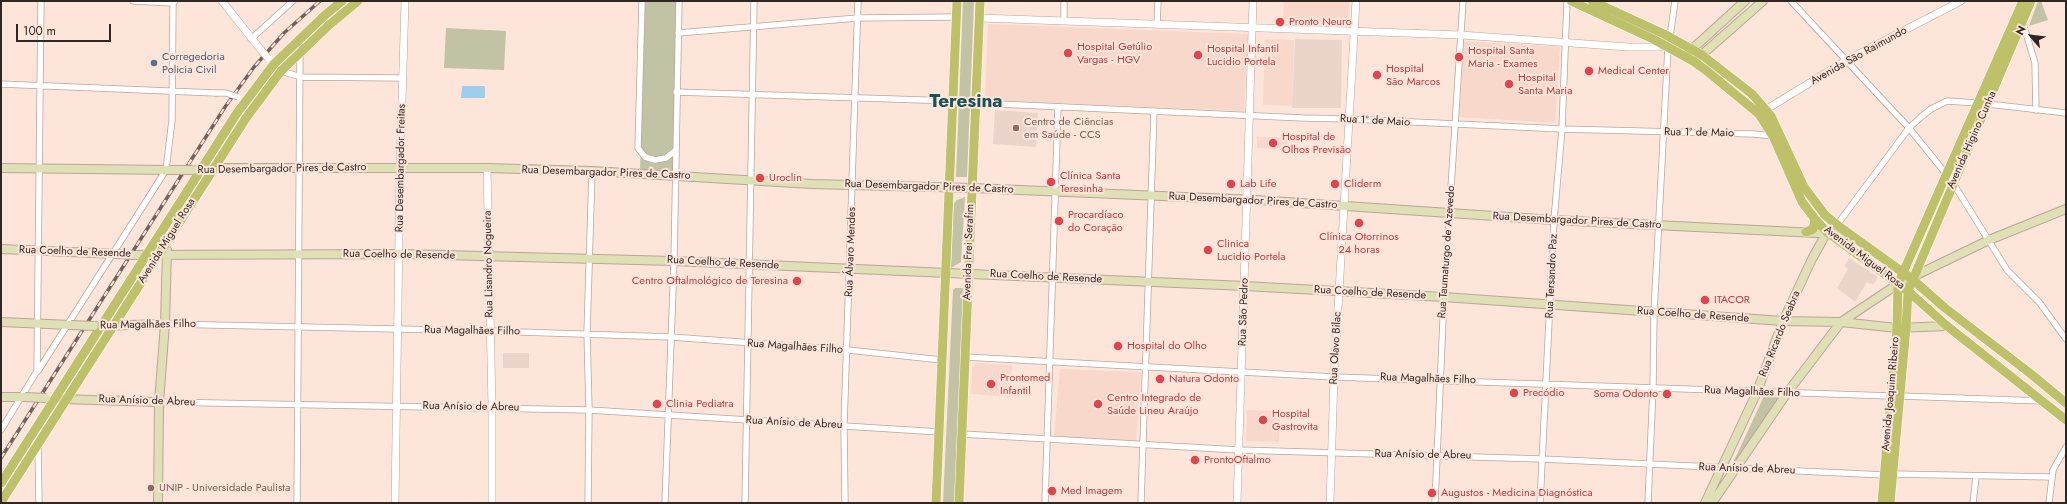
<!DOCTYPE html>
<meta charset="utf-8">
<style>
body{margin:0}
#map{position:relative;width:2067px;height:504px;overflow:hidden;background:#fee5da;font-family:Jost,sans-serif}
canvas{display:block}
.frame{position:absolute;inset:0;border:2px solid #302723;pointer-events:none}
.north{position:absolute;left:2011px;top:16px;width:40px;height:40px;-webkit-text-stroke:3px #fee5da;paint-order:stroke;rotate:298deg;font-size:11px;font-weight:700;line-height:16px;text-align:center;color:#302723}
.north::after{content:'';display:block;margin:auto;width:14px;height:18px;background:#302723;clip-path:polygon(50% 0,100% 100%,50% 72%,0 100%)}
.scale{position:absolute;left:16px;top:24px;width:95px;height:18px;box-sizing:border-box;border:2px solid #302723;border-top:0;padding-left:5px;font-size:12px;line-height:14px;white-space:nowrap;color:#302723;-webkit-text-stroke:3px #fee5da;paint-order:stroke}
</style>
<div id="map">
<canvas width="2067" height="504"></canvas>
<div class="frame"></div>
<div class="north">N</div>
<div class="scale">100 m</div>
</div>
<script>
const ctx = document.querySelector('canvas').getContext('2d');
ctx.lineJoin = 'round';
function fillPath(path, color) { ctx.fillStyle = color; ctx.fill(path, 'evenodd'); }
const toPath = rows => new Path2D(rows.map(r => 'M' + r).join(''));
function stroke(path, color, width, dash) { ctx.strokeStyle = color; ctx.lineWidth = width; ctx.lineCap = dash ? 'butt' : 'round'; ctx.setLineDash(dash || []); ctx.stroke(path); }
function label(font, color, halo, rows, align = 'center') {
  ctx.font = font + ' Jost,sans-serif'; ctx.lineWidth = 4; ctx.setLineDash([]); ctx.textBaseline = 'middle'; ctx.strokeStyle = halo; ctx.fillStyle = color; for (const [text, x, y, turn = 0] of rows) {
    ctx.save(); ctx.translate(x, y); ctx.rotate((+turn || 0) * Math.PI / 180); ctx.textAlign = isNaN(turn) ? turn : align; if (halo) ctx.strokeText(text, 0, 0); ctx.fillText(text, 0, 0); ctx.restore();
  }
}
const built = toPath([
 [1284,1,1349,1,1348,20,1283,19],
 [988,24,1248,34,1244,111,985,100],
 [1265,39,1294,40,1292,106,1263,105],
 [1464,41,1560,47,1555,123,1459,117],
 [1257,137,1288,138,1288,149,1257,148],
 [976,363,1012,365,1010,397,971,394,972,368],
 [1060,369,1141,372,1136,441,1054,436],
 [1247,410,1280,411,1279,442,1246,441]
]);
const education = toPath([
 [1295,39,1342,40,1341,108,1292,108],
 [995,110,1038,113,1036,147,993,144],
 [1849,258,1878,277,1873,285,1867,282,1855,302,1837,288,1848,269,1844,266],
 [503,353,529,353,529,368,503,368]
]);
const green = toPath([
 [645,1,677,1,673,173,640,170],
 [963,1,974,1,967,177,956,177],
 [2038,1,2041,1,2048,20,2029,26],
 [446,28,506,31,504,70,444,68],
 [965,197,961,262,951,268,954,203,957,200],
 [955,288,963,288,964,290,955,503,943,503,953,290],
 [1764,396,1783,398,1737,464,1733,463]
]);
const water = toPath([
 [462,86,485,86,485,98,461,98]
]);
const minor = toPath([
 [133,1,173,3,175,1],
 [642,1,638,148,645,157,655,160,666,158,676,150],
 [1791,1,1909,128,1947,175],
 [1064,20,1064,1],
 [2023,23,2035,63,2036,110],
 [1157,24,1158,1],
 [678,33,858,18,956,17],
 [1670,37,1675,1],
 [251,39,293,1],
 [281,71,301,77,403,78],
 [1,84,215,93],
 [676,92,954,101],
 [977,103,1303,118,1350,119,1562,129,1754,134,1773,136],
 [1988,104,2066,113],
 [1953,183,2007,270,2039,302,2066,339],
 [1837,225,1909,128,1921,117,1931,109,1947,101,1978,103],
 [165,324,490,331,671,337,848,350,942,360],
 [965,357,1334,377,1891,396],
 [38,371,166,170,172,120,173,3],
 [1900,396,2042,401],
 [159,402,589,410,940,432],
 [1,430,37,371,41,1],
 [962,434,1239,450,1542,459,1885,475],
 [38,445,39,503],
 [1892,474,2052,477],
 [297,503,300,52],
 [588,503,589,410,587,333,592,171],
 [665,503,674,261,679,1],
 [745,503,754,1],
 [845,503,844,426,858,1],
 [1045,503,1058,108],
 [1141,503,1154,111],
 [1435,503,1444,297,1463,1],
 [1540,503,1554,220,1562,129,1567,1],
 [1648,503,1653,388,1654,313,1668,47],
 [1973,503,1976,477],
 [2049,503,2053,470,2066,447]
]);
const tertiary = toPath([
 [222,1,261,50],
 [980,18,1461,35,1628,47,1668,47],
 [1762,112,1847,60,1961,1],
 [487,168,492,407,492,503],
 [395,503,400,168,405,1],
 [1237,503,1253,1],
 [1330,503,1334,377,1356,1]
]);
const secondary = toPath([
 [1688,53,1745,1],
 [1697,59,1763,1],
 [1,168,170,170],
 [196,170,226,168,487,168,592,171,812,184,972,188,1256,200,1554,220,1817,233,1827,232,1855,239],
 [1,249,116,254],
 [134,255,405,254,674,261,1245,286,1444,297,1783,321,1841,322,1897,328,1947,326],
 [1,322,71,325],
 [96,326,165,324],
 [1,397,25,397],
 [61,399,159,402],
 [158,503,159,402,165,324,167,250],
 [1705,503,1757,392,1783,321,1812,259,1827,232],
 [1712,503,1787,393,1841,322,1898,284,1989,240,2066,209]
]);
const primary = toPath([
 [1571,1,1655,40,1693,61,1707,71,1759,114,1773,136,1802,202,1815,219,1827,232,1908,291,1947,326,2066,420],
 [1592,1,1664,34,1702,55,1752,94,1771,116,1804,187,1825,215,1837,225,1912,279,1945,308,2031,374,2066,403],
 [1806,232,1813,229,1815,219],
 [1,483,237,113,274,64,324,16,342,1],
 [1,502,246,118,281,71,329,25,358,1],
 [936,503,957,1],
 [959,503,980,1],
 [1882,503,1897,328,1898,284,2023,1],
 [1890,503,1906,328,1908,291,2031,1]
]);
const rail = toPath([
 [1,458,225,107,254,67,284,33,320,1]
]);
const minorBridge = toPath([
 [215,93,226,93,238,97]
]);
const tertiaryBridge = toPath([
 [261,50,268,58]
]);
const secondaryBridge = toPath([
 [170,170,193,170],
 [116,254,134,255],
 [71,325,94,326],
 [25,397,46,398]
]);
const markers = [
 [1280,22,5,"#e0444e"],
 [1068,53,5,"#e0444e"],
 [1198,55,5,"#e0444e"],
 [1459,57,5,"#e0444e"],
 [154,63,4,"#5c6f8a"],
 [1589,71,5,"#e0444e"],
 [1377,75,5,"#e0444e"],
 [1509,84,5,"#e0444e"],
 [1016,128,4,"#8d6e63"],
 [1273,143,5,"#e0444e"],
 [760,178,5,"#e0444e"],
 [1051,182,5,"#e0444e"],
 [1231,184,5,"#e0444e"],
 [1335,184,5,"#e0444e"],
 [1059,221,5,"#e0444e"],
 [1359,223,5,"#e0444e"],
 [1208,250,5,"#e0444e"],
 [797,281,5,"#e0444e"],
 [1705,300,5,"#e0444e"],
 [1118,346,5,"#e0444e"],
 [1160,379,5,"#e0444e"],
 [991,384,5,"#e0444e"],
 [1514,393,5,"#e0444e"],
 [1667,394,5,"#e0444e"],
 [657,404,5,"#e0444e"],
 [1098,404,5,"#e0444e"],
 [1263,420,5,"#e0444e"],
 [1195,460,5,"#e0444e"],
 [151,488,4,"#8d6e63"],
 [1052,491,5,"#e0444e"],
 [1432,493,5,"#e0444e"]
];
const healthNames = [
 ["Pronto Neuro",1289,22],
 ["Hospital Getúlio",1077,47],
 ["Vargas - HGV",1077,60],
 ["Hospital Infantil",1207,49],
 ["Lucidio Portela",1207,62],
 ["Hospital Santa",1468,51],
 ["Maria - Exames",1468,64],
 ["Hospital",1386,69],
 ["São Marcos",1386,82],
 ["Medical Center",1598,71],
 ["Hospital",1518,78],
 ["Santa Maria",1518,91],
 ["Hospital de",1282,137],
 ["Olhos Previsão",1282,150],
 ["Clínica Santa",1060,176],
 ["Teresinha",1060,189],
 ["Uroclin",769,178],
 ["Lab Life",1240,184],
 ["Cliderm",1344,184],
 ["Procardíaco",1068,215],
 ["do Coração",1068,228],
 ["Clínica Otorrinos",1359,237,"center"],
 ["24 horas",1359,250,"center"],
 ["Clinica",1217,244],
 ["Lucidio Portela",1217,257],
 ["Centro Oftalmológico de Teresina",788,281,"right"],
 ["ITACOR",1714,300],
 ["Hospital do Olho",1127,346],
 ["Prontomed",1000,378],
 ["Infantil",1000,391],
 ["Natura Odonto",1169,379],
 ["Precódio",1523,393],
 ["Soma Odonto",1658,394,"right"],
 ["Centro Integrado de",1107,398],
 ["Saúde Lineu Araújo",1107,411],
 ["Clinia Pediatra",666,404],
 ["Hospital",1272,414],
 ["Gastrovita",1272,427],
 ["ProntoOftalmo",1204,460],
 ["Med Imagem",1061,491],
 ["Augustos - Medicina Diagnóstica",1441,493]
];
const streetNames = [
 ["Avenida São Raimundo",1859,56,-29],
 ["Rua 1º de Maio",1375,121,3],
 ["Rua 1º de Maio",1699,133,1],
 ["Avenida Higino Cunha",1972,140,-66],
 ["Rua Desembargador Freitas",401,168,-89],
 ["Rua Desembargador Pires de Castro",282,169,-1],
 ["Rua Desembargador Pires de Castro",606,173,2],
 ["Rua Desembargador Pires de Castro",929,187,2],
 ["Rua Desembargador Pires de Castro",1253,201,3],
 ["Rua Desembargador Pires de Castro",1577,221,3],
 ["Avenida Miguel Rosa",167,241,-58],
 ["Rua Coelho de Resende",75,252,2],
 ["Rua Álvaro Mendes",851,252,-88],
 ["Avenida Frei Serafim",969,252,-88],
 ["Rua Taumaturgo de Azevedo",1447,252,-86],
 ["Rua Coelho de Resende",399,255,1],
 ["Avenida Miguel Rosa",1864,258,37],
 ["Rua Coelho de Resende",723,263,3],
 ["Rua Lisandro Nogueira",489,264,-91],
 ["Rua Tersandro Paz",1552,276,-87],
 ["Rua Coelho de Resende",1046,277,3],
 ["Rua Coelho de Resende",1370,293,3],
 ["Rua São Pedro",1244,312,-88],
 ["Rua Coelho de Resende",1693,315,4],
 ["Rua Magalhães Filho",148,325,-1],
 ["Rua Magalhães Filho",472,331,1],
 ["Rua Ricardo Seabra",1780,334,-68],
 ["Rua Magalhães Filho",795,347,4],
 ["Rua Olavo Bilac",1336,348,-87],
 ["Rua Magalhães Filho",1428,379,2],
 ["Rua Magalhães Filho",1752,392,2],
 ["Avenida Joaquim Ribeiro",1891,394,-85],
 ["Rua Anísio de Abreu",147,401,2],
 ["Rua Anísio de Abreu",471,407,1],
 ["Rua Anísio de Abreu",794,423,3],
 ["Rua Anísio de Abreu",1423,455,1],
 ["Rua Anísio de Abreu",1747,469,2]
];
const serviceNames = [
 ["Corregedoria",162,57],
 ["Policia Civil",162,70]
];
const educationNames = [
 ["Centro de Ciências",1024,122],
 ["em Saúde - CCS",1024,135],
 ["UNIP - Universidade Paulista",159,488]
];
const townNames = [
 ["Teresina",966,102]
];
fillPath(built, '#f8d8cb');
fillPath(education, '#ebd5ca');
fillPath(green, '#c1c3a4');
fillPath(water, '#9fcded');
stroke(minor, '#bba49a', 7);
stroke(tertiary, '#bba49a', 8);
stroke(secondary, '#bba49a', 10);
stroke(primary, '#fff', 10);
stroke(minor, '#fff', 5.5);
stroke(tertiary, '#fff', 7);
stroke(secondary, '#dfe0b5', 8);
stroke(primary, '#bec16a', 9);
stroke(rail, '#71635c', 3.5);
stroke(rail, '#fee5da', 2, [6]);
stroke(minorBridge, '#bba49a', 7, []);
stroke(tertiaryBridge, '#bba49a', 8, []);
stroke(secondaryBridge, '#bba49a', 10, []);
stroke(minorBridge, '#fff', 5.5);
stroke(tertiaryBridge, '#fff', 7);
stroke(secondaryBridge, '#dfe0b5', 8);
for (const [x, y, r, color] of markers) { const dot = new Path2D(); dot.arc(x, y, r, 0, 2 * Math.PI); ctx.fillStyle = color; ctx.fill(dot); stroke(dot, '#fee5da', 1.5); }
label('11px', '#be3a42', '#fee5da', healthNames, 'left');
label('11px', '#302723', '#fee5da', streetNames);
label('11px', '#4e5e75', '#fee5da', serviceNames, 'left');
label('11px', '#785e54', '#fee5da', educationNames, 'left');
label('bold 19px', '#175259', '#fee5da', townNames);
</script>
